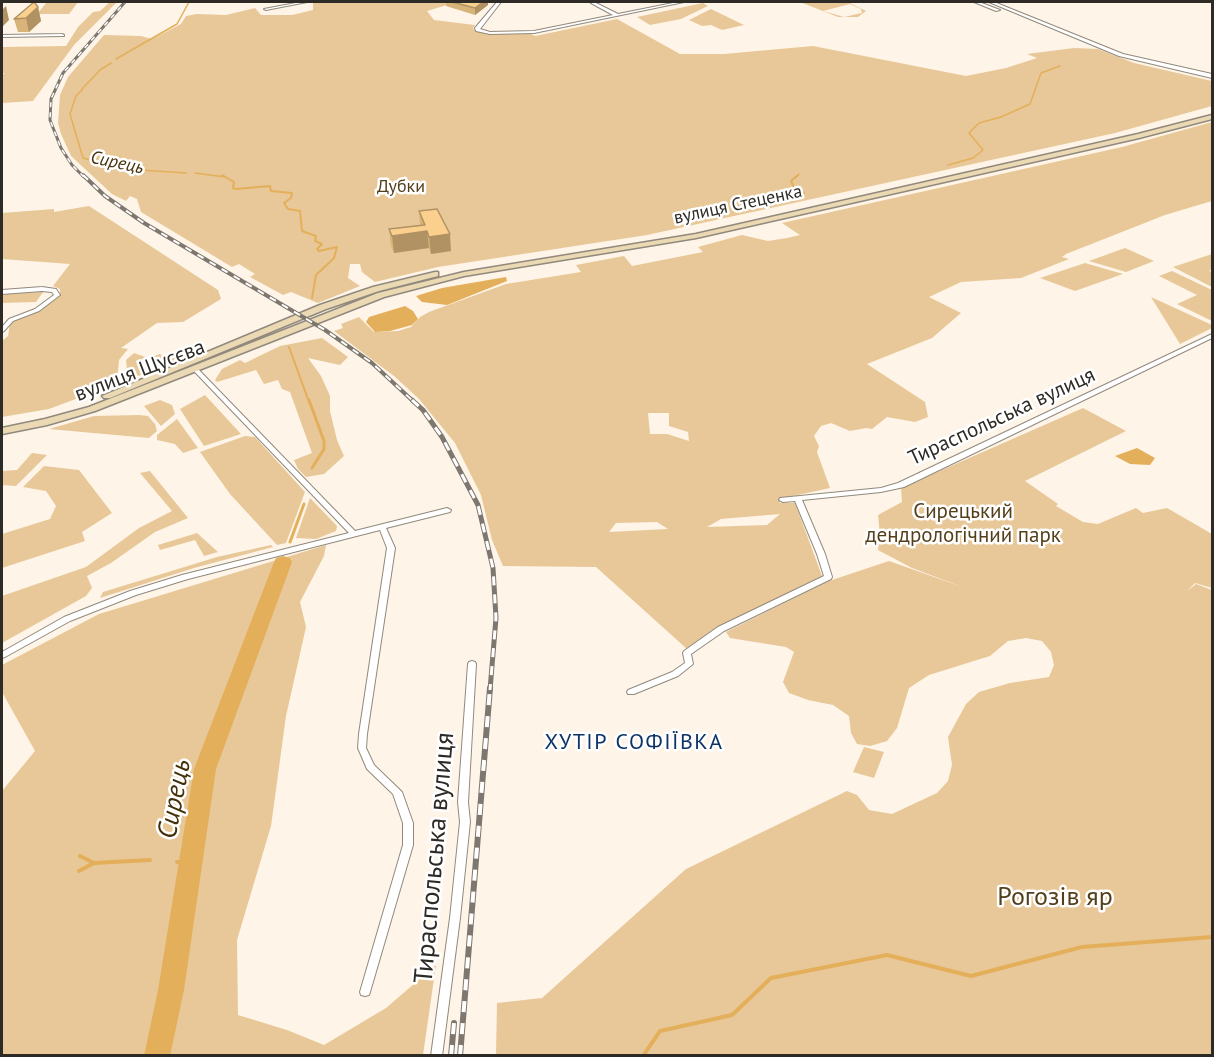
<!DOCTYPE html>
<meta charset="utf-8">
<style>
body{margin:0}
#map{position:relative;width:1214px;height:1057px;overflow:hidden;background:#fef4e7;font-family:"PT Sans",sans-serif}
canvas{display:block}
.frame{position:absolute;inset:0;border:3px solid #2e2a25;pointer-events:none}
</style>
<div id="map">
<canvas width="1214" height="1057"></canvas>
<div class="frame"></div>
</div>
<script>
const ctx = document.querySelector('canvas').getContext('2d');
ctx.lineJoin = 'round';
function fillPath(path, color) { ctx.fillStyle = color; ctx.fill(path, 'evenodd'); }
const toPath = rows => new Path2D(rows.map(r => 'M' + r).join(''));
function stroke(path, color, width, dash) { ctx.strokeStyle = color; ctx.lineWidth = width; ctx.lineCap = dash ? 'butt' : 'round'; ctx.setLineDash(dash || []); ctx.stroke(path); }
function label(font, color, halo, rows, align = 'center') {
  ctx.font = font + ' "PT Sans",sans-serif'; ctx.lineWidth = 5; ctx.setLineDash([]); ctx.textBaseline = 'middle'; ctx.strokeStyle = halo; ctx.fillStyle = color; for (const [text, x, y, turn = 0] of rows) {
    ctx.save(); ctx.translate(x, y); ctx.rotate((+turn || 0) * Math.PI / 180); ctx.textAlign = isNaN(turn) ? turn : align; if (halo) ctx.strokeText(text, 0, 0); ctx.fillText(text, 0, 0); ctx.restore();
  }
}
const green = toPath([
 [47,2,78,2,69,14,37,14],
 [110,2,117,2,74,45,33,101,2,103,2,75,5,73,2,73,2,47,66,46,78,27,93,12,100,11],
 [457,2,427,11,434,20,475,25,473,28,476,31,489,34,529,33,535,36,617,19,680,54,724,54,813,46,966,76,1006,68,1037,58,1027,54,1074,48,1098,49,1134,63,1212,81,1212,106,1115,133,647,235,438,267,375,282,362,272,360,264,350,264,348,278,360,286,318,303,291,292,283,295,250,277,255,274,239,264,232,267,141,212,137,199,130,196,126,201,112,194,71,156,61,134,58,123,60,95,68,77,104,35,141,36,152,39,181,24,186,16,197,14,226,15,255,8,261,15,292,15,313,10,313,3],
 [800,2,848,2,866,11,858,17,838,17],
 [850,4,861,9,862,13,844,17,823,11],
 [703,3,708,6,681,19,650,25,637,17],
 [711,9,744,25,722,30,711,25,702,26,689,20],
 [1212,122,1212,201,1165,215,1066,254,1062,257,1069,259,1021,278,961,282,929,297,961,313,932,338,867,364,925,402,928,417,915,422,887,417,872,429,866,428,850,431,831,423,821,426,814,436,819,446,817,452,830,488,779,499,780,503,795,503,822,576,717,628,687,649,596,567,503,566,492,540,481,495,455,443,419,399,394,376,334,331,343,328,341,324,359,317,374,332,398,331,411,327,420,317,429,312,506,284,581,272,576,265,624,256,632,266,703,252,698,247,742,235,768,241,787,238,800,235,782,223,1122,147],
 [648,413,669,413,669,426,688,432,689,441,667,434,650,434],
 [780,514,767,525,707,527,721,519],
 [657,522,668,529,609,532,616,523],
 [89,206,218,290,221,299,183,322,157,323,121,348,128,349,119,360,118,371,121,382,49,409,2,417,2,341,8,336,10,323,37,311,60,295,60,289,53,286,70,264,2,259,2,213,54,209,54,212],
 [1125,248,1154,261,1126,272,1089,261],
 [1212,254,1212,269,1209,271,1212,272,1212,287,1173,267],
 [1085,263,1123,274,1075,291,1040,278],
 [1172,271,1212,290,1212,321,1177,304,1197,295,1159,276],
 [43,292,36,302,2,303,2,293],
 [1151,297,1212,325,1212,328,1180,344],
 [322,338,348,357,340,365,308,358,321,376,330,396,330,411,337,440,344,456,324,474,306,477,298,469,294,460,312,453,290,392,282,389,278,380,264,384,256,370,217,382,215,380,222,369,240,360,245,363,280,346],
 [134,353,148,358,160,354,164,357,142,366,145,369,181,355,185,357,128,380,126,360],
 [205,395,241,434,204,446,180,409],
 [160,400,172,405,175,414,161,426,144,406],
 [1083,408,1126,431,1025,481,1058,504,1056,506,1083,522,1098,524,1136,508,1143,513,1167,508,1212,534,1212,588,1195,583,1186,592,1196,584,1212,590,1212,1055,496,1056,497,1003,542,998,686,869,847,791,857,795,869,810,892,814,937,793,948,781,952,765,948,737,966,704,979,692,1010,683,1049,677,1054,665,1051,652,1042,641,1026,638,1008,641,990,656,929,675,909,688,897,728,887,741,870,746,857,744,851,733,849,716,833,705,808,700,789,693,783,682,794,652,786,647,730,638,726,632,826,582,889,561,965,588,912,568,878,550,880,535,878,515,902,502,901,488],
 [139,415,148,416,155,424,157,431,149,438,49,429,94,416],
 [177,419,198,448,183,453,175,444,157,440,157,435],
 [245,436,255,437,305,492,286,543,277,545,230,494,200,452],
 [32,453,47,455,16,486,2,485,2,471,17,470],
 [44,466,79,470,112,513,82,532,85,541,2,568,2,534,50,519,56,506,46,491,23,487],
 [150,471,188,518,155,532,111,563,87,576,92,588,86,596,2,643,2,596,86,567,139,528,172,511,140,473],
 [310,498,337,526,336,531,316,539,296,538],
 [197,533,218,552,204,556,195,540,160,550,158,545],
 [271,545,273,547,194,568,100,598,103,592,217,557],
 [326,545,324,556,300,602,306,627,286,716,271,826,237,940,238,1015,287,1030,324,1045,386,1008,436,965,423,1055,2,1055,2,791,35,751,2,692,2,665,99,614],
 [864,747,884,752,874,778,853,772]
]);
const water = toPath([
 [506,277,507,281,447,305,422,302,416,296,442,288],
 [405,306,413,311,418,319,412,325,390,331,375,332,366,322,369,317],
 [1137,448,1155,458,1150,465,1130,464,1115,456]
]);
const streamFar3 = toPath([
 [116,59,177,24,189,2],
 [82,89,100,70,111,63],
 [82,90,76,96,70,114,83,158,125,169,186,173],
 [948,165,973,158,983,150,969,133,979,123,1001,117,1030,104,1041,73,1060,66],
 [195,173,225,177],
 [796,177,799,174]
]);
const streamFar2 = toPath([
 [222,175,234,182,233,188,236,189,270,186,271,191,292,193,291,198,284,203,288,209,300,211,302,231,316,236,315,241,322,244,317,249,319,251,337,247,334,258,316,275,312,298],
 [798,175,791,181,795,190,804,193],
 [289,347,309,402]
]);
const streamFar1 = toPath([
 [309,400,324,441,324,449,312,468],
 [290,542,304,504]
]);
const stream = toPath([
 [80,856,94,863],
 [177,862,190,863],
 [79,871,94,863,150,860],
 [643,1056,660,1031,732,1015,771,978,887,955,971,976,1082,947,1212,937]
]);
const river = toPath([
 [283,556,290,558,292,562,216,769,184,990,170,1056,144,1056,158,990,194,769,274,562,276,558,283,556]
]);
const minor = toPath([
 [301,2,307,2,266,10,264,9,301,2],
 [497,2,501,2,480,29,490,32,534,31,613,15,591,3,590,2,594,2,618,14,678,2,684,2,534,33,490,34,476,31,475,28,497,2],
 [62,34,64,35,64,36,2,37,2,35,62,34],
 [42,287,56,289,60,295,39,311,13,321,4,331,2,332,2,327,9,319,35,309,54,295,52,292,42,291,2,294,2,290,42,287],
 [1212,334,1212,338,904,487,881,492,802,500,825,554,832,577,831,579,724,631,691,654,693,664,678,676,634,694,628,694,627,692,628,690,672,672,685,663,683,653,684,651,718,627,824,576,817,554,795,501,783,502,779,500,780,498,881,488,898,483,1212,334],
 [195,367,197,368,355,531,447,508,451,510,450,512,386,528,395,548,367,734,366,748,374,765,402,792,413,823,413,845,370,992,369,995,365,996,361,995,360,992,403,845,403,823,393,794,367,769,358,748,359,734,387,548,380,530,188,579,136,595,70,621,5,657,2,658,2,652,64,617,130,591,182,575,349,533,193,370,192,369,193,368,195,367],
 [472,661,475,662,476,664,468,802,470,822,460,918,442,1056,431,1056,450,918,460,822,458,802,468,664,469,662,472,661]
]);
const tertiary = toPath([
 [974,2,979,2,1000,10,996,11,974,2],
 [989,2,994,2,1123,54,1212,74,1212,78,1119,56,989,2]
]);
const secondary = toPath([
 [1212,115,1212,119,1139,138,696,238,464,276,384,297,95,411,47,425,2,434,2,428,45,419,89,407,378,293,464,272,696,234,1138,134,1212,115],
 [435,272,438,272,438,276,379,291,326,309,110,398,104,398,102,396,320,305,373,287,435,272]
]);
const railFar3 = toPath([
 [84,177,72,165,61,148,50,120,51,99,63,73,125,2]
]);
const railFar2 = toPath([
 [83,175,105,196,144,223,325,330,372,363,414,402]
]);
const railFar1 = toPath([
 [412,400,423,410,442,437,478,505,493,568,496,618,490,690]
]);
const rail = toPath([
 [451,1056,454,1023],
 [460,1056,490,688]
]);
const wall = toPath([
 [446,2,488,2,488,5,475,15,446,6],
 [38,7,41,21,29,32,18,32,14,19],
 [419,211,451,251,431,254,429,248,394,253,391,246,389,229,420,225]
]);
const shadedWall = toPath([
 [483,2,488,2,488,5,475,15,475,8],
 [6,6,9,20,2,27,2,10],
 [38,7,41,21,29,32,26,18],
 [427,231,429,248,394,253,392,236],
 [450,234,451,251,431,254,429,237]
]);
const building = toPath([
 [34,2,38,7,26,18,14,19,34,2],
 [452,2,483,2,475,8,452,2],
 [437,209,450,234,429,237,427,231,392,236,389,229,425,225,419,211,437,209]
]);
const farWaternames = [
 ["Сирець",117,163,12]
];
const farParknames = [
 ["Дубки",401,187]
];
const farStreetnames = [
 ["вулиця Стеценка",738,205,-12]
];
const streetNames = [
 ["вулиця Щусєва",140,371,-21],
 ["Тираспольська вулиця",1002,417,-25]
];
const parkNames = [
 ["Сирецький",963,512],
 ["дендрологічний парк",963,536]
];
const neighbourhoodNames = [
 ["ХУТІР СОФІЇВКА",634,743]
];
const nearStreetnames = [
 ["Тираспольська вулиця",435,858,-85]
];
const nearParknames = [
 ["Рогозів яр",1055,898]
];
const nearWaternames = [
 ["Сирець",175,799,-79]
];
fillPath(green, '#e8c898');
fillPath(water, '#e4af5a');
stroke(streamFar3, '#e4af5a', 1.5);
stroke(streamFar2, '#e4af5a', 2);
stroke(streamFar1, '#e4af5a', 3);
stroke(stream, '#e4af5a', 4);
fillPath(river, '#e4af5a');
stroke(minor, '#91897d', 2);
stroke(tertiary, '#91897d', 2);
stroke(secondary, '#91897d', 3);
fillPath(minor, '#fff');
fillPath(tertiary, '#fff');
fillPath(secondary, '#ead9b2');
stroke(railFar3, '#7e776f', 3);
stroke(railFar2, '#7e776f', 4);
stroke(railFar1, '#7e776f', 5);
stroke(rail, '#7e776f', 6);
stroke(railFar3, '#fff', 1.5, [5]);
stroke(railFar2, '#fff', 2, [7]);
stroke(railFar1, '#fff', 3, [9]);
stroke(rail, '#fff', 4, [11]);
fillPath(wall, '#d8b37a');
fillPath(shadedWall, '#b09263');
fillPath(building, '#fbd08e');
stroke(building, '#b09263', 1.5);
label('italic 18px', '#442f08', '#fff', farWaternames);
label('18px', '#553f1b', '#fff', farParknames);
label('18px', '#2e2a25', '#fff', farStreetnames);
label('21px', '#2e2a25', '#fff', streetNames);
label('21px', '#553f1b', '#fff', parkNames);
ctx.letterSpacing = '1.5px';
label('22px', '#0d3367', '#fff', neighbourhoodNames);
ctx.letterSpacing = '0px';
label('26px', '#2e2a25', '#fff', nearStreetnames);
label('26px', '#553f1b', '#fff', nearParknames);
label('italic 27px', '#442f08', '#fff', nearWaternames);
</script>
